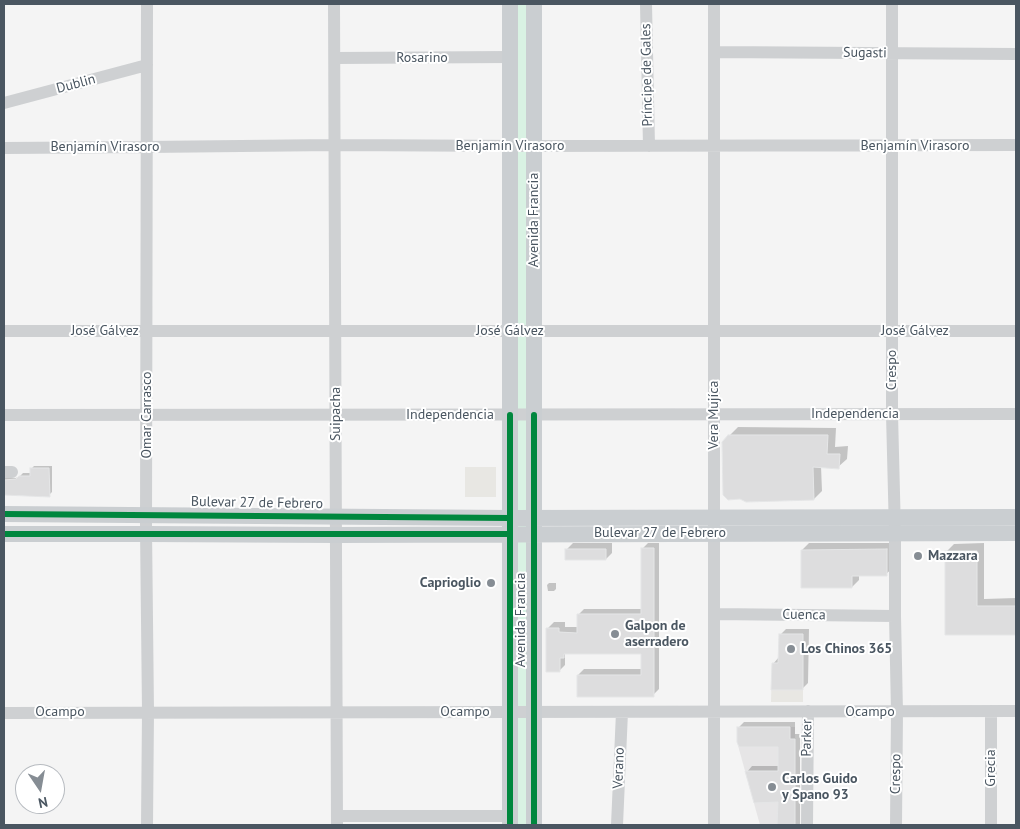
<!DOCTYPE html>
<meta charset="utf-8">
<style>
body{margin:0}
#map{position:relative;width:1020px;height:829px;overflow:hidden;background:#f4f4f4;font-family:"PT Sans",sans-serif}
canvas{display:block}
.frame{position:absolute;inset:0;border:5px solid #4a5661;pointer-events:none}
.north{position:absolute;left:15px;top:764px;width:50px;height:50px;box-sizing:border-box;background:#fff;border:1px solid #b7bbc0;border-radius:50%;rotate:168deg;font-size:14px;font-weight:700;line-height:20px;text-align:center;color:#4a5661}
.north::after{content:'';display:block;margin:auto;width:18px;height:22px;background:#868d94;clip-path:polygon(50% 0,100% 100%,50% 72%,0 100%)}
</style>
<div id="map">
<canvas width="1020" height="829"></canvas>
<div class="frame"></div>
<div class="north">N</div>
</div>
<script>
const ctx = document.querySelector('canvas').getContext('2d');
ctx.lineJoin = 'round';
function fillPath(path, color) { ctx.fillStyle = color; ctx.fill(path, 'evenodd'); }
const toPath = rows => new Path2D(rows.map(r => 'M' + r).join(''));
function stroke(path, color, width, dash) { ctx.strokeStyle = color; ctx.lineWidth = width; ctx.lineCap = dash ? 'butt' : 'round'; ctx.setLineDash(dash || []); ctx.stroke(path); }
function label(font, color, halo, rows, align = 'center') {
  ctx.font = font + ' "PT Sans",sans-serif'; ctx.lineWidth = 4; ctx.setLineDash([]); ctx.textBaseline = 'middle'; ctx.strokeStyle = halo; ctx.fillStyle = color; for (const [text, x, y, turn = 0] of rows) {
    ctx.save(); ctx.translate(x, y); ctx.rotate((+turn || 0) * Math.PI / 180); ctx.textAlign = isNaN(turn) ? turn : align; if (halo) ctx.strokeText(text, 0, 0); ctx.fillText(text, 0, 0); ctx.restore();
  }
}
const commercial = toPath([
 [465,467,496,467,496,497,465,497],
 [779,634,803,634,803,702,771,702,772,663,778,663]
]);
const education = toPath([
 [737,727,795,727,795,825,760,825,737,742]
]);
const green = toPath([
 [510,4,534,4,534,825,510,825]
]);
const shadow = toPath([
 [738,427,836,428,835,447,848,446,847,459,838,467,821,466,822,491,814,499,729,436],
 [34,466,52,466,52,492,49,495,4,494,4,477,16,478,20,476,23,473,31,473,31,469],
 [573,543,612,543,612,553,606,559,567,549],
 [648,543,659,543,659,689,653,695,578,675,584,669,642,669,642,653,567,653,565,654,565,665,559,671,548,628,554,622,565,622,565,627,578,627,578,615,584,609,642,609,642,549],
 [809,543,894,543,894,567,886,574,859,575,859,580,852,587,802,550],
 [984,543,984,599,1016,598,1016,633,947,634,947,551,954,544],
 [549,583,556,583,556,589,554,591,548,591,547,585],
 [786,629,809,629,808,683,802,689,773,664,779,657,780,635],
 [744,722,795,722,795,734,800,734,800,825,779,825,779,801,747,772,752,766,779,766,779,746,738,728]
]);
const building = toPath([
 [728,435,828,435,827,454,840,454,839,469,813,467,814,500,746,502,740,499,728,500,723,495,722,442,728,435],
 [30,468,49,468,50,497,4,495,4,480,16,479,19,476,30,476,30,468],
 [641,548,654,548,654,697,577,697,577,675,641,675,641,654,564,654,564,658,560,658,560,672,546,672,546,628,559,628,559,632,577,633,577,614,641,614,641,548],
 [565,549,606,549,606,560,565,560,565,549],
 [887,549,887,576,852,576,852,588,801,588,801,550,887,549],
 [945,551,977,551,977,606,1016,606,1016,635,945,635,945,551],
 [779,634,803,634,803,690,771,690,772,663,778,663,779,634],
 [737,727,790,727,790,739,795,739,795,825,777,825,778,802,754,803,745,771,778,771,778,747,739,747,737,742,737,727]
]);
const minor = toPath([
 [334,4,337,825],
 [646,4,649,146],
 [892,4,892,414,895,533,895,616,897,712,896,825],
 [714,52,1016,54],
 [335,58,510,57],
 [4,103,147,65],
 [4,148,147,147,335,145,521,146,1016,145],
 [4,331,1016,331],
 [4,415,1016,414],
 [4,472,12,472],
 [714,614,895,616],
 [4,713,1016,711],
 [337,816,510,816],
 [147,825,148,712,146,528,147,4],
 [617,825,622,712],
 [714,825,714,4],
 [807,825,808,711],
 [991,825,991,711]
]);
const major = toPath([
 [4,514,510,518,1016,517],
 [4,534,147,534,336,535,1016,533],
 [510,825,510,4],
 [534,825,534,4]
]);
const cycleway = toPath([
 [4,514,510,518],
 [4,534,510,534],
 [510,825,510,415],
 [534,825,534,415]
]);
const markers = [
 [918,556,5,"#868d94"],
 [491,583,5,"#868d94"],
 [615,634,5,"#868d94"],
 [791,649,5,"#868d94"],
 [772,787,5,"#868d94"]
];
const streetNames = [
 ["Sugasti",865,53,1],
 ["Rosarino",422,58],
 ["Príncipe de Gales",647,75,-91],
 ["Dublin",76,84,-15],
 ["Benjamín Virasoro",510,146],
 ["Benjamín Virasoro",915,146],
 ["Benjamín Virasoro",105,147],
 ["Avenida Francia",534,220,-90],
 ["José Gálvez",105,331],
 ["José Gálvez",510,331],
 ["José Gálvez",915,331],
 ["Crespo",892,370,-90],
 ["Suipacha",336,414,-90],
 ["Independencia",855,414],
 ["Omar Carrasco",147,415,-90],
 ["Independencia",450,415],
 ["Vera Mujíca",714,415,-90],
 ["Bulevar 27 de Febrero",257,503,1],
 ["Bulevar 27 de Febrero",660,533],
 ["Cuenca",804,615,1],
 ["Avenida Francia",521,620,-90],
 ["Ocampo",60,712],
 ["Ocampo",465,712],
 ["Ocampo",870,712],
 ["Parker",807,738,-89],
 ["Verano",619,768,-88],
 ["Grecia",991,768,-90],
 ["Crespo",896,774,-89]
];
const poiNames = [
 ["Mazzara",928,556],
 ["Caprioglio",481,583,"right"],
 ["Galpon de",625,626],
 ["aserradero",625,642],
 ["Los Chinos 365",801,649],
 ["Carlos Guido",782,779],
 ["y Spano 93",782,795]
];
fillPath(commercial, '#e8e7e3');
fillPath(education, '#e6e5e6');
fillPath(green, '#d9f2e3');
fillPath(shadow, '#0003');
fillPath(building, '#ddddde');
stroke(building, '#e5e6e7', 1);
stroke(minor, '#ced0d2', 12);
stroke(major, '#caced1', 16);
stroke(cycleway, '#00873e', 6);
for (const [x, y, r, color] of markers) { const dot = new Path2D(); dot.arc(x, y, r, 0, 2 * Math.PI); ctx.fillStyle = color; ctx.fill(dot); stroke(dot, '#fff', 2); }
label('14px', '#4a5661', '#fff', streetNames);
label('bold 14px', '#4a5661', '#fff', poiNames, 'left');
</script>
